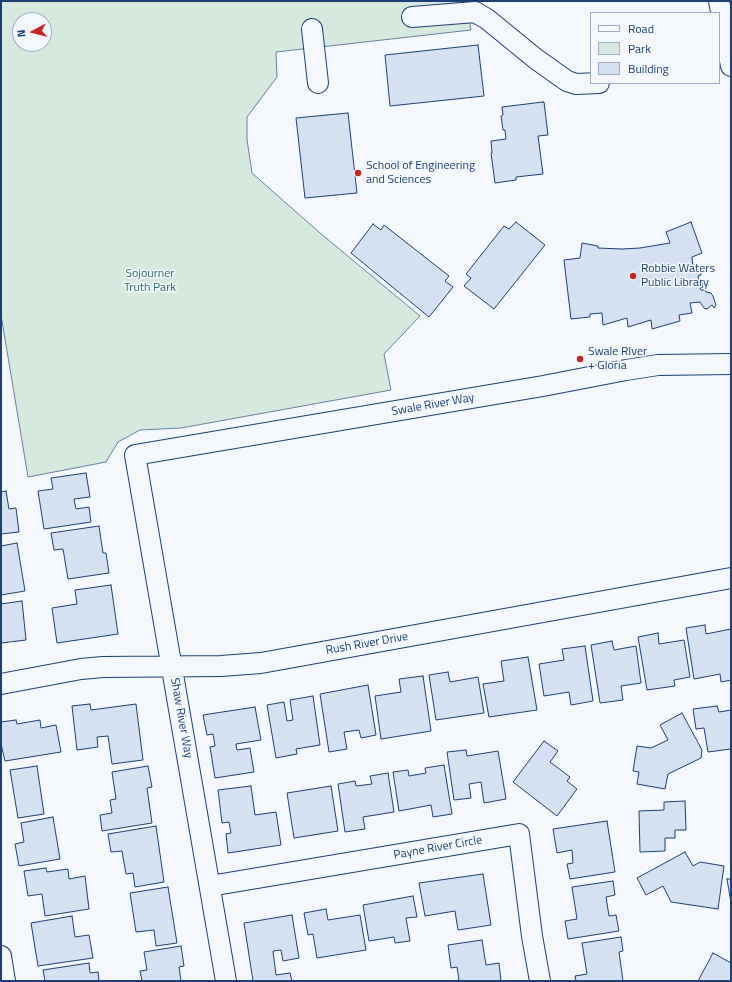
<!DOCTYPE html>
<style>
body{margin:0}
#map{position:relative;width:732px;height:982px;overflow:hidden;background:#f4f7fb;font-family:"Titillium Web",sans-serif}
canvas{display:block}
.frame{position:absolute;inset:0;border:2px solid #1d3f73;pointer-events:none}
.legend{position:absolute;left:590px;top:12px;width:130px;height:72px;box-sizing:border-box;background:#f4f7fb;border:1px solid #9eadc5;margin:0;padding:5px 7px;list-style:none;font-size:12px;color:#1d3f73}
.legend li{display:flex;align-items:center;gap:8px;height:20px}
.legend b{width:20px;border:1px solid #9eadc5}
.north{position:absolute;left:12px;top:12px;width:40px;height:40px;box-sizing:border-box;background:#f4f7fb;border:1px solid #9eadc5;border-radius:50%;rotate:263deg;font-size:11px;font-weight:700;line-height:16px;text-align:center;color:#1d3f73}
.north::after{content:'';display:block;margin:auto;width:14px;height:18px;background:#c62828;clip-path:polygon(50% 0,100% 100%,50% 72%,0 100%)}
</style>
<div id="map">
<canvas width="732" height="982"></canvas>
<div class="frame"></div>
<ul class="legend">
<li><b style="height:5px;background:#f4f7fb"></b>Road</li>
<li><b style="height:11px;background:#d7e8df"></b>Park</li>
<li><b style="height:11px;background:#d5e0f0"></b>Building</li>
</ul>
<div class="north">N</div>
</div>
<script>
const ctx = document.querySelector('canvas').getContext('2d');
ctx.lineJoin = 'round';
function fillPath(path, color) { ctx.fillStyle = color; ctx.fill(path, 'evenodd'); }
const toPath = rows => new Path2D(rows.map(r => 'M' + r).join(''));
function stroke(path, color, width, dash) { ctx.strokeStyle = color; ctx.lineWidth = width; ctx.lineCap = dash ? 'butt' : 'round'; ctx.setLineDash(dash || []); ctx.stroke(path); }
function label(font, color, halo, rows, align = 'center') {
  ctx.font = font + ' "Titillium Web",sans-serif'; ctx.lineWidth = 3; ctx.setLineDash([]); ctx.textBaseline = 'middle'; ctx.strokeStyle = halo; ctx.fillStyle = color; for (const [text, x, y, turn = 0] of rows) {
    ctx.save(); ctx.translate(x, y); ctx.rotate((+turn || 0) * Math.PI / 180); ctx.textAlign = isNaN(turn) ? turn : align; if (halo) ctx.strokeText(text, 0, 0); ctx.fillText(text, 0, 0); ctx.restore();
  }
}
const green = toPath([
 [1,1,466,1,471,30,276,52,277,77,247,117,247,140,252,173,320,233,420,316,384,354,391,390,181,428,140,430,118,442,106,462,28,477,1,315,1,1],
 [20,20,44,20,44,44,20,44,20,20]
]);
const building = toPath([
 [478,45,484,96,390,106,385,55,478,45],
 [543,102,544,102,548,135,538,136,543,174,516,177,516,180,495,183,491,153,492,153,491,141,506,139,505,130,503,130,501,116,503,115,502,107,543,102],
 [348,113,357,193,305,198,296,118,348,113],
 [516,222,545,245,494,309,464,286,471,278,466,274,504,226,509,229,516,222],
 [691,222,702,253,692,257,693,266,696,266,698,269,701,268,701,275,698,276,699,281,702,281,703,287,700,288,701,290,705,290,706,292,711,293,713,296,716,305,714,308,712,305,707,309,704,308,700,302,690,303,692,313,679,315,680,321,652,329,651,320,628,327,627,318,603,325,602,313,590,314,590,317,571,319,564,260,580,258,582,243,598,246,598,248,622,249,640,248,670,243,666,232,691,222],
 [373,224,381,230,384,225,449,276,445,281,453,287,429,317,351,253,373,224],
 [86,473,90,497,74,499,76,509,89,507,91,522,44,529,38,491,53,489,51,478,86,473],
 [6,491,9,509,16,508,19,532,1,534,1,492,6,491],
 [99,526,103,553,106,553,109,573,68,579,63,549,54,550,51,533,99,526],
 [17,543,25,591,1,595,1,546,17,543],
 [111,585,118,634,57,643,52,608,77,604,75,590,111,585],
 [22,601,26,640,1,643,1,604,22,601],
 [705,625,706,634,731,629,731,680,721,682,720,674,694,679,686,628,705,625],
 [658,633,659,644,684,640,690,677,674,680,675,686,647,690,638,637,658,633],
 [612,641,614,650,636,646,641,683,621,686,623,700,600,703,591,645,612,641],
 [585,646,593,701,571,705,569,692,544,696,539,664,564,660,562,649,585,646],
 [528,657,537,710,489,717,483,684,504,681,501,661,528,657],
 [448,672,450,682,478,677,484,713,436,720,429,675,448,672],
 [423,676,431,731,381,739,375,696,401,692,399,679,423,676],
 [368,685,376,735,361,738,359,730,344,732,347,749,329,752,320,694,368,685],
 [313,696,320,745,296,749,297,754,276,758,267,705,284,702,287,721,293,720,290,700,313,696],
 [90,704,91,710,136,704,143,760,112,764,108,736,97,737,98,747,77,750,72,706,90,704],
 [717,706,719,712,731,710,731,749,708,752,704,728,696,729,693,709,717,706],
 [255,707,261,740,236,744,237,750,250,748,254,772,215,778,210,747,215,746,213,734,207,735,203,715,255,707],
 [682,713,702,750,701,758,668,774,665,789,637,784,639,772,633,771,637,746,651,748,668,740,660,725,682,713],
 [16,720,17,724,40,720,41,728,56,725,61,752,5,761,1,744,1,722,16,720],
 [544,741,558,751,550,762,570,777,567,781,577,789,557,816,513,782,544,741],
 [466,750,467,756,498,751,506,799,484,803,481,782,469,784,471,798,454,800,447,752,466,750],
 [444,765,452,814,433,817,431,805,399,811,393,772,408,770,409,776,426,773,425,768,444,765],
 [37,766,44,814,18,818,10,770,37,766],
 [148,766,152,787,147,788,152,823,102,831,100,815,112,813,110,800,116,799,112,772,148,766],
 [388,773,394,812,363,817,365,829,345,832,338,784,355,781,356,786,372,784,370,776,388,773],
 [251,786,255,815,276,812,281,845,228,853,226,834,231,833,229,822,222,823,218,790,251,786],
 [331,786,338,831,294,838,287,793,331,786],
 [685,801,686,830,675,830,675,838,665,838,665,851,640,852,639,811,664,810,664,802,685,801],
 [53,817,60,859,19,866,15,844,24,842,21,823,53,817],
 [607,821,615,872,570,879,567,864,573,863,572,850,557,853,553,829,607,821],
 [156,826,164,882,135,887,133,873,126,874,122,851,111,852,108,834,156,826],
 [685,852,693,866,700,862,724,866,718,909,671,902,663,886,646,895,637,878,685,852],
 [46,868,47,872,68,869,69,879,85,876,89,909,45,916,42,894,28,896,24,871,46,868],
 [483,874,491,925,458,930,455,911,425,916,419,883,483,874],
 [727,879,731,879,731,903,727,879],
 [613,881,615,895,606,897,609,916,616,915,619,931,568,939,565,921,577,919,572,887,613,881],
 [168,887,177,943,156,946,154,930,136,932,130,893,168,887],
 [413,896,417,917,406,918,410,941,395,943,394,937,369,941,363,905,413,896],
 [326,909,328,920,360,915,366,950,317,958,313,934,308,935,304,913,326,909],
 [292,915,299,958,283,961,281,950,273,951,276,975,290,973,292,981,253,981,244,923,292,915],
 [72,916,75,937,89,935,93,958,38,966,31,923,72,916],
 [621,937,623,951,619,952,623,981,576,981,575,976,587,974,582,943,621,937],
 [482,940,486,965,499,963,501,981,454,981,459,980,457,967,451,968,448,945,482,940],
 [181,946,184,966,179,967,181,981,142,981,140,971,147,970,144,952,181,946],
 [713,953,731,963,731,981,698,981,713,953],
 [89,963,90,973,98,972,99,981,45,981,43,970,89,963]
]);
const minor = toPath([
 [719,1,731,66],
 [412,17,475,12,487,19,536,59,567,81,576,84,599,83],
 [312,29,318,83],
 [1,684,81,669,103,667,221,666,261,663,731,578],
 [210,886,519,834,532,936,540,981],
 [1,956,5,981],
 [226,981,135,455,543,386,626,370,658,365,731,364]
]);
const markers = [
 [358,173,4,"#c62828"],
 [633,276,4,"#c62828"],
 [580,359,4,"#c62828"]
];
const poiNames = [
 ["School of Engineering",366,166],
 ["and Sciences",366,180],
 ["Robbie Waters",641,269],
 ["Public Library",641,283],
 ["Swale RIver",588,352],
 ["+ Gloria",588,366]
];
const parkNames = [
 ["Sojourner",150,274],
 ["Truth Park",150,288]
];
const streetNames = [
 ["Swale River Way",433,405,-10],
 ["Rush River Drive",367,644,-10],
 ["Shaw River Way",181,718,80],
 ["Payne River Circle",438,848,-10]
];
fillPath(green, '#d7e8df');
stroke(green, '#687fa3', 1);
fillPath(building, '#d5e0f0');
stroke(building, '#1d3f73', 1);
stroke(minor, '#1d3f73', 22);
stroke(minor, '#f4f7fb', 20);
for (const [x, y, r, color] of markers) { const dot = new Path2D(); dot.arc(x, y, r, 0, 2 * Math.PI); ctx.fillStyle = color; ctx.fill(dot); stroke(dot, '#f4f7fb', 1.5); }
label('12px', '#1d3f73', '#f4f7fb', poiNames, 'left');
label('12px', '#2c6c60', '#f4f7fb', parkNames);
label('12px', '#1d3f73', '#f4f7fb', streetNames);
</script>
